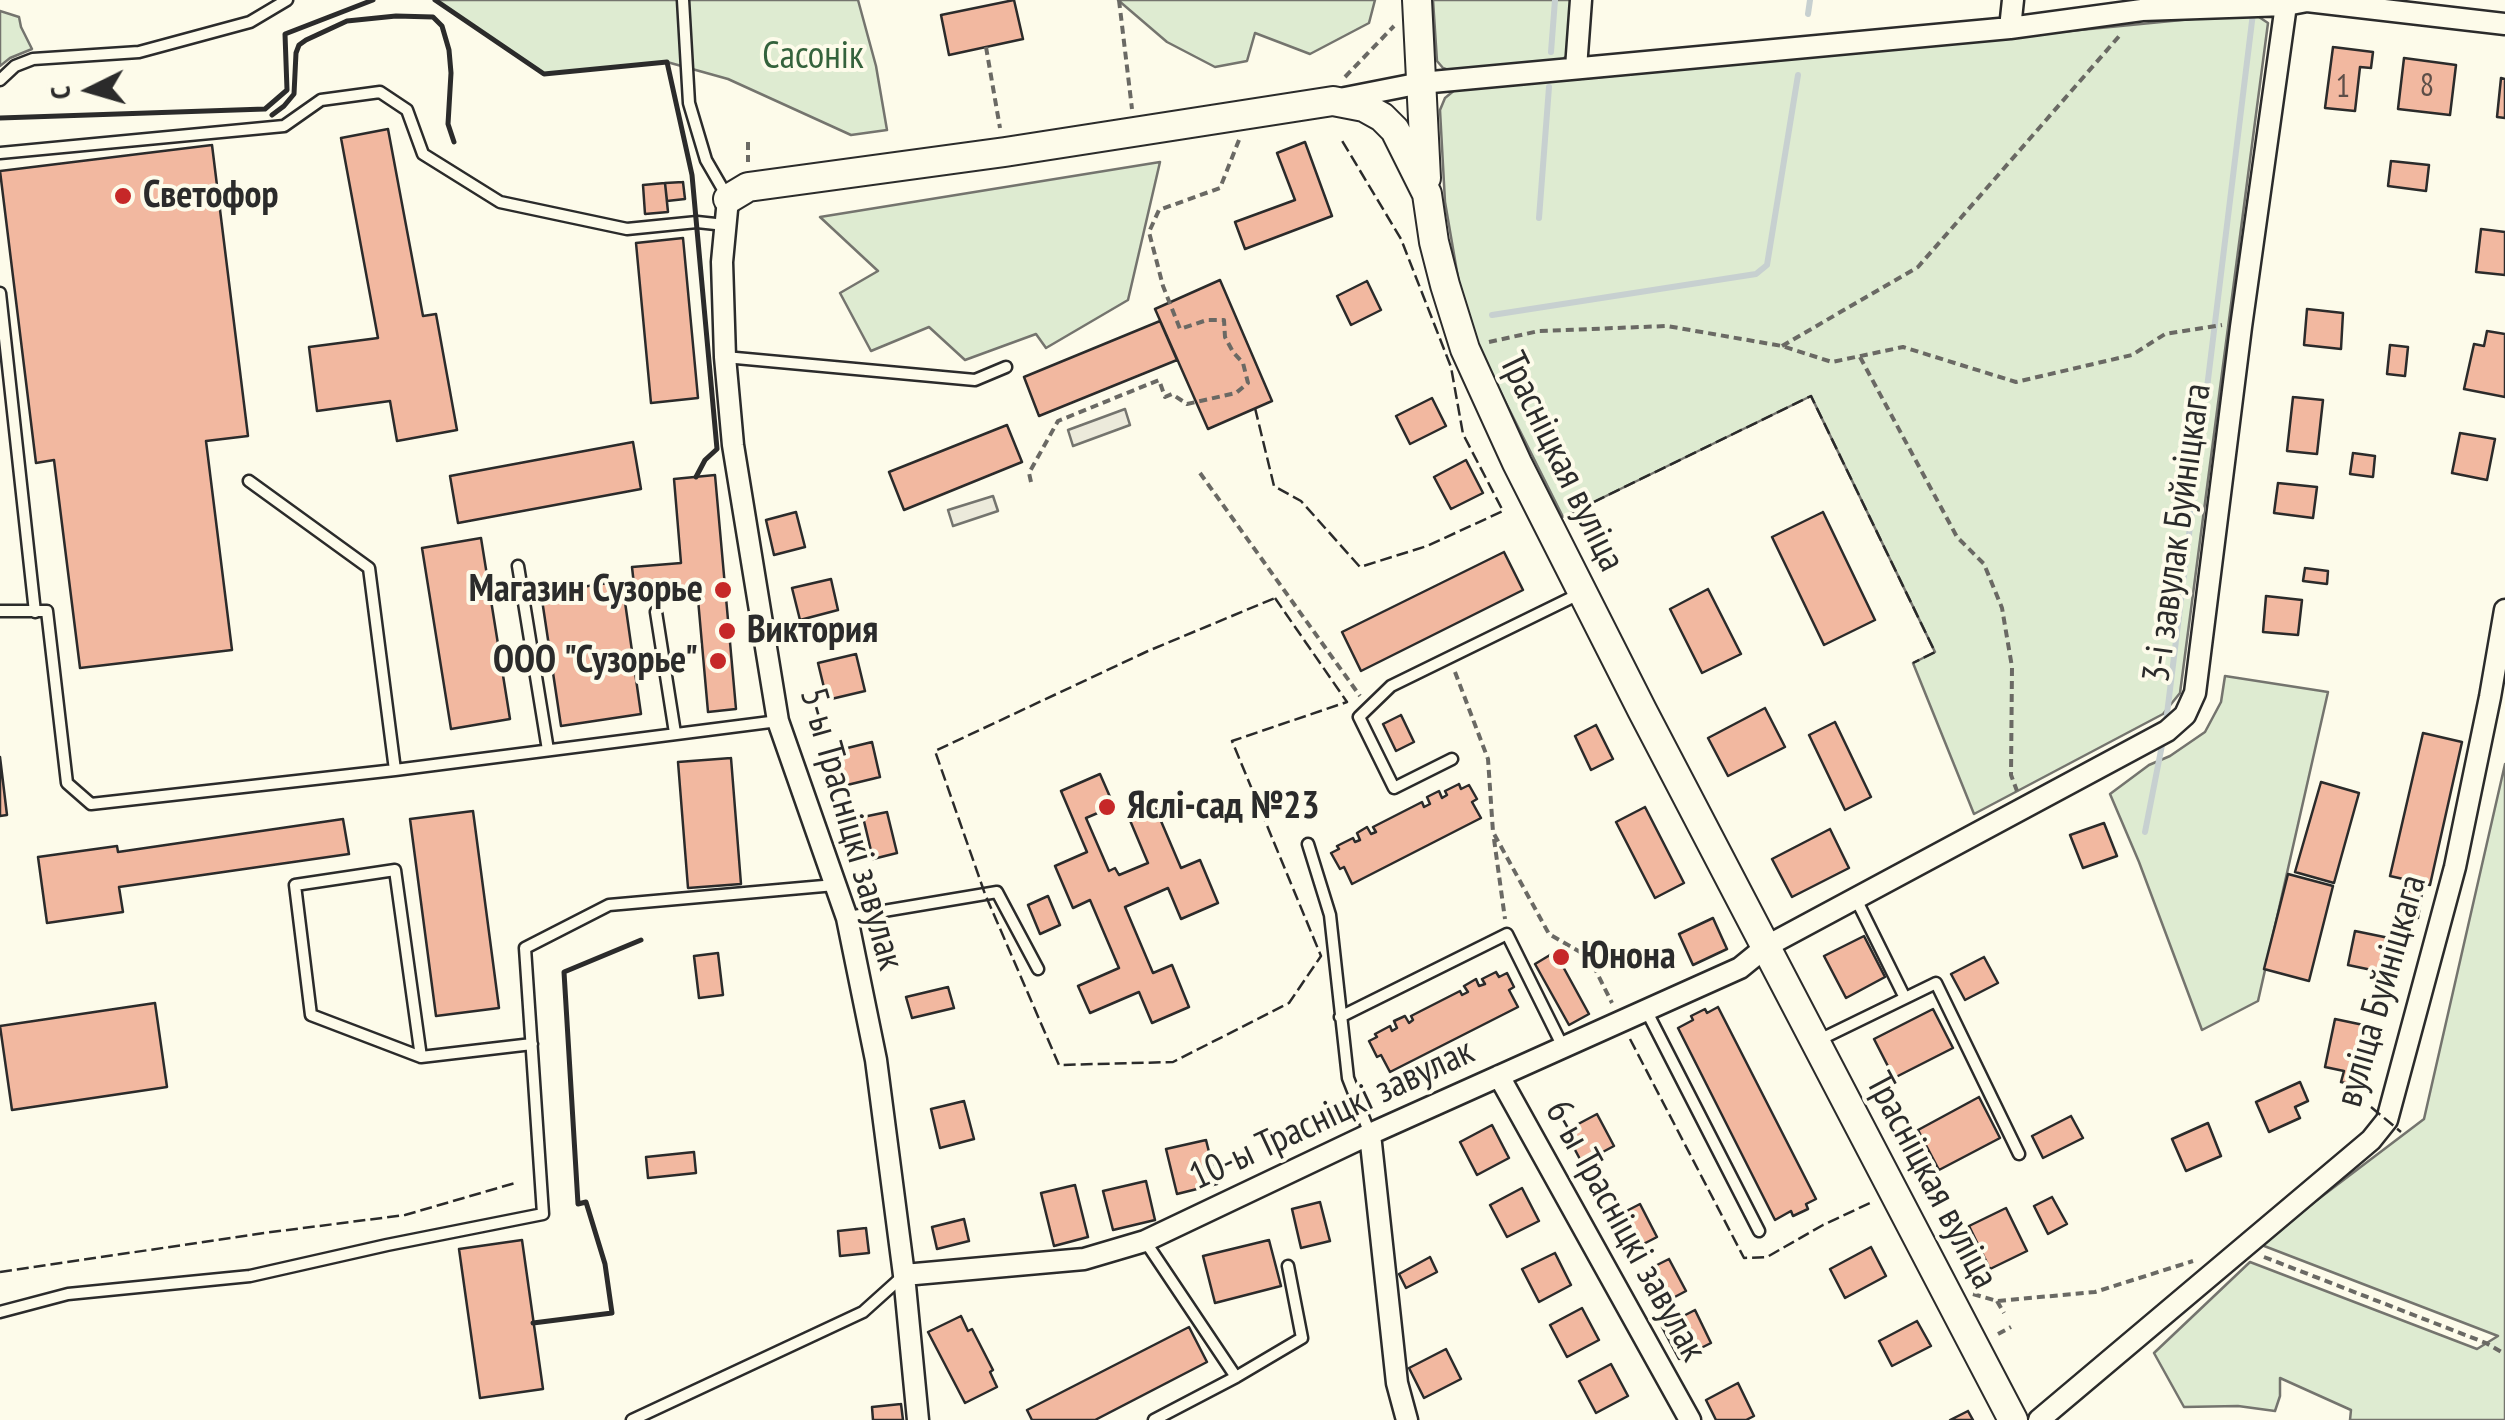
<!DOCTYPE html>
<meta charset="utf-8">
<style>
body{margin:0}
#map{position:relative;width:2505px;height:1420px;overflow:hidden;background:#fdfbea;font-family:"PT Sans Narrow",sans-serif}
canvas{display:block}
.north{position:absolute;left:40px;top:40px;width:100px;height:100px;-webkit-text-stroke:8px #fdfbea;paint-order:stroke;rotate:265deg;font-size:28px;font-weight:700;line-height:40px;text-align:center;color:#2b2b2b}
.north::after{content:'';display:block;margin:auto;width:35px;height:45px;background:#2b2b2b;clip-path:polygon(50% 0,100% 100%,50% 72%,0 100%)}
</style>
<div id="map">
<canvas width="2505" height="1420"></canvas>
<div class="north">С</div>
</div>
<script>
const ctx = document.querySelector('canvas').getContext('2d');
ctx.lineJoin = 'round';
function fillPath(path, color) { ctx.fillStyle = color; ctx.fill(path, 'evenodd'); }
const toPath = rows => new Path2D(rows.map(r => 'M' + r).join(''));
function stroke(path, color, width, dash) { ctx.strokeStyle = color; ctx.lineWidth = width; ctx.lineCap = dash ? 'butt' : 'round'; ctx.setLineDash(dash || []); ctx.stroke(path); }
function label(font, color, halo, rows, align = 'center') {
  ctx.font = font + ' "PT Sans Narrow",sans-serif'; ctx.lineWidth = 8; ctx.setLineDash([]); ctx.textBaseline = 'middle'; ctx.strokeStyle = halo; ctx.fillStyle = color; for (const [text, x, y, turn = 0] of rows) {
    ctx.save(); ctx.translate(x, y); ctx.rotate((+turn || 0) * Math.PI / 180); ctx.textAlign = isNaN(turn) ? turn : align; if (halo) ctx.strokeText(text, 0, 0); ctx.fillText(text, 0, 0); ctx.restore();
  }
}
const green = toPath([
 [435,0,858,0,876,66,887,130,851,135,728,79,667,62,544,74,435,0],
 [1118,0,1375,0,1369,23,1310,54,1255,33,1247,61,1215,67,1167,42,1118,0],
 [1433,0,1575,0,1568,55,1560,61,1454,72,1443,68,1437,61,1433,0],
 [0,11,19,17,21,27,32,49,10,58,0,66,0,11],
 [2253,13,2268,23,2180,693,2163,714,1974,814,1913,663,1935,652,1811,396,1563,517,1477,345,1462,301,1445,202,1440,110,1445,98,1456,89,1591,78,2253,13],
 [1160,162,1128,300,1046,348,1036,334,965,360,929,327,871,351,840,293,878,271,820,217,1160,162],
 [2225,676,2328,692,2258,1001,2202,1030,2139,862,2110,794,2149,765,2170,756,2205,732,2221,702,2225,676],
 [2505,764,2505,1420,2350,1420,2351,1410,2280,1378,2280,1396,2275,1411,2238,1406,2184,1407,2154,1353,2250,1262,2477,1349,2498,1336,2259,1244,2424,1119,2505,764]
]);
const parking = toPath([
 [1125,409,1130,425,1073,446,1068,430,1125,409],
 [993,496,998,511,953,526,948,510,993,496]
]);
const stream = toPath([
 [1808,14,1810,0],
 [1551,52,1555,0],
 [1539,218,1549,87],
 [1492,315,1756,274,1767,265,1798,75],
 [2166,722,2253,13],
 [2145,832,2163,740]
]);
const building = toPath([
 [1014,0,1023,39,949,55,941,15,1014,0],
 [2333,47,2373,52,2371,68,2360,67,2355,111,2325,108,2333,47],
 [2404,58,2456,65,2450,115,2398,109,2404,58],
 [2501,78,2505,79,2505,118,2497,117,2501,78],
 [388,129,423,316,436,314,457,430,397,441,390,401,317,411,309,347,378,338,341,138,388,129],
 [1305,142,1332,216,1245,249,1235,222,1295,200,1277,153,1305,142],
 [212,145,248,436,206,441,232,650,80,668,54,460,36,463,0,171,212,145],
 [2391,161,2429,165,2426,191,2388,186,2391,161],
 [683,182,685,199,667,201,665,183,683,182],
 [665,183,668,212,645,214,643,185,665,183],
 [2481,229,2505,232,2505,275,2476,272,2481,229],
 [683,238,698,398,651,403,636,243,683,238],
 [1220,280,1272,401,1208,429,1155,309,1220,280],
 [1367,281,1381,310,1351,325,1337,296,1367,281],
 [2307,309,2343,313,2341,349,2304,345,2307,309],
 [1160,321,1177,360,1039,416,1024,377,1160,321],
 [2487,331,2505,334,2505,397,2464,389,2474,344,2484,346,2487,331],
 [2390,345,2408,347,2405,376,2387,374,2390,345],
 [2293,397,2323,400,2317,454,2287,451,2293,397],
 [1432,398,1446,426,1410,444,1396,416,1432,398],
 [1007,425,1022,462,904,510,889,472,1007,425],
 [2460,433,2495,439,2487,480,2452,473,2460,433],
 [633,442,641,489,458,523,450,476,633,442],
 [2353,453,2375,456,2373,477,2350,474,2353,453],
 [1466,460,1483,493,1451,509,1434,477,1466,460],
 [715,475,736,709,708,712,697,588,635,594,632,567,681,563,674,479,715,475],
 [2278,483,2317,487,2313,518,2274,513,2278,483],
 [796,512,805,547,774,555,766,520,796,512],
 [1823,512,1875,620,1824,645,1772,537,1823,512],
 [481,538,510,719,451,729,422,548,481,538],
 [1504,552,1523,590,1361,671,1342,632,1504,552],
 [2305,568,2328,571,2327,584,2303,581,2305,568],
 [831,579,838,610,800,620,792,588,831,579],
 [622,581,641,714,561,726,541,593,622,581],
 [1708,589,1741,654,1702,673,1670,609,1708,589],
 [2266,596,2302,600,2298,635,2263,632,2266,596],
 [856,654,865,691,827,700,818,663,856,654],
 [1765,708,1785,747,1728,776,1708,738,1765,708],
 [1401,715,1414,742,1396,751,1383,724,1401,715],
 [1835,722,1871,797,1845,810,1809,735,1835,722],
 [1596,725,1613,759,1591,770,1575,736,1596,725],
 [2423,733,2462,742,2430,885,2390,876,2423,733],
 [872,742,880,777,843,786,835,751,872,742],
 [0,757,7,815,0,816,0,757],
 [731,758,741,884,688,888,678,762,731,758],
 [1100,774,1114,806,1086,818,1109,871,1115,868,1119,875,1148,863,1129,818,1155,807,1181,868,1200,860,1218,903,1181,919,1168,888,1125,907,1153,973,1172,965,1189,1007,1152,1023,1139,992,1090,1013,1078,986,1119,968,1090,900,1073,908,1055,866,1087,852,1061,791,1100,774],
 [2321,782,2359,793,2334,883,2295,872,2321,782],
 [1459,784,1461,789,1469,785,1477,799,1472,802,1481,818,1352,884,1344,867,1340,869,1331,853,1339,849,1337,846,1353,838,1355,842,1360,840,1357,833,1367,827,1371,834,1376,832,1373,827,1422,802,1424,807,1430,804,1427,797,1439,791,1442,798,1447,795,1445,791,1459,784],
 [1645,807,1684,883,1655,898,1616,822,1645,807],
 [473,811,499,1008,436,1016,410,819,473,811],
 [887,812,897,853,873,859,863,817,887,812],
 [343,819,349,854,119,887,123,912,47,923,38,857,117,846,118,852,343,819],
 [2104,823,2117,856,2083,868,2070,835,2104,823],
 [1830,829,1849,868,1792,897,1772,859,1830,829],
 [2288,874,2333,886,2309,981,2264,969,2288,874],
 [2403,889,2422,893,2418,918,2399,914,2403,889],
 [1048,896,1060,925,1040,934,1028,905,1048,896],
 [1713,918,1727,949,1693,965,1679,934,1713,918],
 [2355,931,2394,939,2386,973,2348,965,2355,931],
 [1864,936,1885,977,1846,998,1824,956,1864,936],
 [1555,952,1589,1014,1569,1025,1535,964,1555,952],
 [718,953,723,995,699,998,694,956,718,953],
 [1984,957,1998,983,1965,1000,1951,974,1984,957],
 [1496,972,1499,977,1507,973,1514,987,1509,990,1518,1007,1390,1072,1381,1055,1377,1057,1369,1041,1377,1037,1375,1034,1390,1026,1392,1031,1397,1028,1394,1021,1405,1016,1409,1023,1413,1020,1411,1016,1460,991,1462,995,1468,992,1464,986,1476,979,1479,986,1485,984,1482,979,1496,972],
 [948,987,954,1008,912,1018,906,997,948,987],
 [155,1003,167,1087,12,1110,0,1026,155,1003],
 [1718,1007,1816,1199,1806,1204,1808,1209,1793,1216,1791,1211,1775,1220,1678,1028,1693,1020,1691,1016,1705,1009,1707,1013,1718,1007],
 [1933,1009,1953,1048,1894,1078,1874,1039,1933,1009],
 [2335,1019,2373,1027,2361,1087,2341,1082,2344,1071,2325,1067,2335,1019],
 [2300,1082,2308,1101,2295,1107,2300,1118,2269,1132,2256,1102,2300,1082],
 [1979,1097,2000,1138,1939,1170,1918,1130,1979,1097],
 [964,1101,974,1139,940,1148,931,1109,964,1101],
 [1597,1114,1614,1146,1582,1163,1565,1131,1597,1114],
 [2071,1116,2083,1138,2043,1158,2032,1136,2071,1116],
 [2208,1123,2221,1156,2186,1171,2172,1139,2208,1123],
 [1492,1125,1509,1158,1477,1175,1460,1142,1492,1125],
 [1206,1140,1217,1184,1177,1194,1166,1149,1206,1140],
 [694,1152,696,1173,648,1178,646,1157,694,1152],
 [1146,1181,1155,1220,1113,1230,1103,1191,1146,1181],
 [1075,1185,1088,1237,1054,1246,1041,1193,1075,1185],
 [1522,1188,1539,1221,1507,1237,1490,1205,1522,1188],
 [2052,1197,2067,1224,2048,1234,2034,1206,2052,1197],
 [1320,1202,1330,1241,1301,1248,1292,1209,1320,1202],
 [1640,1204,1657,1237,1624,1254,1607,1221,1640,1204],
 [2006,1208,2027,1251,1990,1269,1969,1226,2006,1208],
 [964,1219,969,1241,937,1249,932,1227,964,1219],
 [866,1228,869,1253,840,1256,838,1231,866,1228],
 [522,1240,543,1389,480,1398,459,1249,522,1240],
 [1269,1240,1281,1286,1215,1303,1203,1256,1269,1240],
 [1871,1247,1886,1276,1845,1298,1830,1269,1871,1247],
 [1555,1253,1571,1285,1539,1302,1522,1269,1555,1253],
 [1430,1257,1437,1272,1406,1288,1399,1274,1430,1257],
 [1669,1259,1686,1291,1654,1308,1637,1275,1669,1259],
 [1582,1308,1599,1340,1567,1357,1550,1325,1582,1308],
 [1695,1310,1711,1343,1679,1359,1662,1327,1695,1310],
 [961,1316,968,1331,972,1329,993,1370,990,1372,997,1387,965,1403,928,1332,961,1316],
 [1917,1321,1931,1346,1892,1366,1879,1341,1917,1321],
 [1189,1327,1207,1362,1095,1420,1032,1420,1027,1410,1189,1327],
 [1446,1349,1461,1379,1424,1398,1409,1368,1446,1349],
 [1611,1364,1628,1396,1596,1413,1579,1381,1611,1364],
 [1738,1383,1754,1416,1746,1420,1716,1420,1706,1400,1738,1383],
 [901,1404,903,1420,873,1420,872,1407,901,1404],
 [1968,1411,1973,1420,1950,1420,1968,1411]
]);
const path = toPath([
 [1119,0,1132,109],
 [986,47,1000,128],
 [1345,77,1394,26],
 [748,142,748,162],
 [1489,342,1539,331,1667,326,1782,346,1832,362,1903,347,2016,382,2132,355,2165,334,2222,325],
 [1782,346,1918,267,2121,34],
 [1860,357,1957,537,1984,564,2002,608,2012,667,2011,775,2017,791],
 [1200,473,1360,696],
 [1031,482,1029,473,1058,421,1159,380,1165,397,1172,394,1187,404,1236,393,1248,383,1243,363,1233,352,1225,337,1224,320,1207,320,1180,329,1163,286,1149,232,1159,210,1220,188,1239,140],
 [1455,672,1488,759,1493,832,1549,934,1589,957,1612,1003],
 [1494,839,1505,919],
 [2264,1257,2486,1343,2505,1354],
 [1973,1294,1997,1301,2095,1292,2193,1261],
 [1997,1301,2004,1313],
 [1998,1334,2011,1327]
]);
const lane = toPath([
 [683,0,689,103,706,160,728,198],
 [0,80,15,66,33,59,139,52,250,22,287,0],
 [0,153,284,126,321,100,380,92,407,110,423,154,500,202,627,229,697,222,725,225],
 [0,293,35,612],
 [725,357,975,380,1006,367],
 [249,481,369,568,395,770],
 [518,566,548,750],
 [0,611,47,611,67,783,91,804,395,770,778,721],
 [656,612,675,733],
 [1452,759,1394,788,1359,717,1391,686,1581,593],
 [1308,844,1330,915,1348,1078,1370,1134],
 [1856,899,1905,998],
 [848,917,997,892,1038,969],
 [1646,1010,1759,1231],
 [1340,1017,1507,934,1563,1047],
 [1817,1041,1936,983,2019,1154],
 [421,1057,395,870,295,885,311,1015,421,1057,532,1044],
 [1145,1241,1236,1377,1154,1420],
 [0,1312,68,1294,250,1276,387,1245,543,1214,525,948,609,905,835,885],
 [1236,1377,1302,1338,1288,1266],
 [632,1420,863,1312,903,1276]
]);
const street = toPath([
 [2010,28,2013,0],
 [1576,68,1581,0],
 [1345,98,1421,83,2010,28,2142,10,2286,5,2307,1,2505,24],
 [728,199,722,262,725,357,733,445,778,721,847,918,876,1060,904,1275,918,1420],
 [1499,1076,1690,1420],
 [1370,1134,1397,1383,1407,1420],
 [904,1275,1084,1259,1145,1241,1370,1134,1740,968,1767,946,2167,731,2185,715,2195,693,2241,327,2286,5],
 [2039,1420,2371,1140,2387,1120,2455,867,2490,697,2505,610]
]);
const secondary = toPath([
 [1417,0,1426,178],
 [728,199,748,187,1005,152,1333,101,1364,107,1382,117,1395,130,1427,194,1434,242,1445,285,1465,349,1517,463,1642,710,2013,1420]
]);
const fence = toPath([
 [1255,408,1274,486,1301,501,1360,567,1427,546,1503,511,1463,434,1451,367,1401,239,1341,139],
 [1563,517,1811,396,1935,652,1913,663],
 [1275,598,1347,702,1232,741,1321,956,1289,1003,1173,1062,1059,1065,985,894,935,751,1148,651,1275,598],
 [1630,1039,1744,1258,1767,1257,1823,1225,1870,1203],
 [2371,1107,2401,1132],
 [0,1272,264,1233,405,1215,515,1183]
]);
const wall = toPath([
 [435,0,544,74,667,62,692,175,717,449,705,460,696,477],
 [272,115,284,106,294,94,296,53,299,45,306,40,347,21,396,16,433,17,442,26,449,50,451,73,448,124,454,142],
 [0,118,265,109,287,90,285,34,373,0],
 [533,1323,612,1313,605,1264,586,1202,578,1204,564,972,641,940]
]);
const markers = [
 [123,196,10,"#c62828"],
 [723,590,10,"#c62828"],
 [727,631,10,"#c62828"],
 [718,661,10,"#c62828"],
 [1107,807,10,"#c62828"],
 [1561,957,10,"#c62828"]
];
const numberNames = [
 ["8",2427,87],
 ["1",2343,88]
];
const parkNames = [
 ["Сасонік",813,57]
];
const poiNames = [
 ["Светофор",143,196],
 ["Магазин Сузорье",703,590,"right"],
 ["Виктория",747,631],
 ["ООО \"Сузорье\"",698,661,"right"],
 ["Яслі-сад №23",1127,807],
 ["Юнона",1581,957]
];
const streetNames = [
 ["Трасніцкая вуліца",1561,462,64],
 ["3-і завулак Буйніцкага",2178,533,-82],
 ["5-ы Трасніцкі завулак",851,829,74],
 ["вуліца Буйніцкага",2382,991,-74],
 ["10-ы Трасніцкі завулак",1332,1115,-25],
 ["Трасніцкая вуліца",1931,1181,62],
 ["6-ы Трасніцкі завулак",1625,1231,61]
];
fillPath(green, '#deebd1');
stroke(green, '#74746e', 2.5);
fillPath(parking, '#eceadb');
stroke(parking, '#74746e', 2.5);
stroke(stream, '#c7d0d0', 6);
fillPath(building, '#f2b8a0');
stroke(building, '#2b2b2b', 2.5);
stroke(lane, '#2b2b2b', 15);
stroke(street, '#2b2b2b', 25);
stroke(secondary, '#2b2b2b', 32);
stroke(path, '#6a6964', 4, [8, 5]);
stroke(lane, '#fdfbea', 10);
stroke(street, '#fdfbea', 20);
stroke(secondary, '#fdfbea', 28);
stroke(fence, '#2b2b2b', 2.5, [12, 5]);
stroke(wall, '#2b2b2b', 5);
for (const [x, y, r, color] of markers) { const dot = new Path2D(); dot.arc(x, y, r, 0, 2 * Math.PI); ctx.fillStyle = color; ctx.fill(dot); stroke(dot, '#fdfbea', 4); }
label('32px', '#5d4e48', null, numberNames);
label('38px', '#34623c', '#fdfbea', parkNames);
label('bold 38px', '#2b2b2b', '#fdfbea', poiNames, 'left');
label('38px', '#2b2b2b', '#fdfbea', streetNames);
</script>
